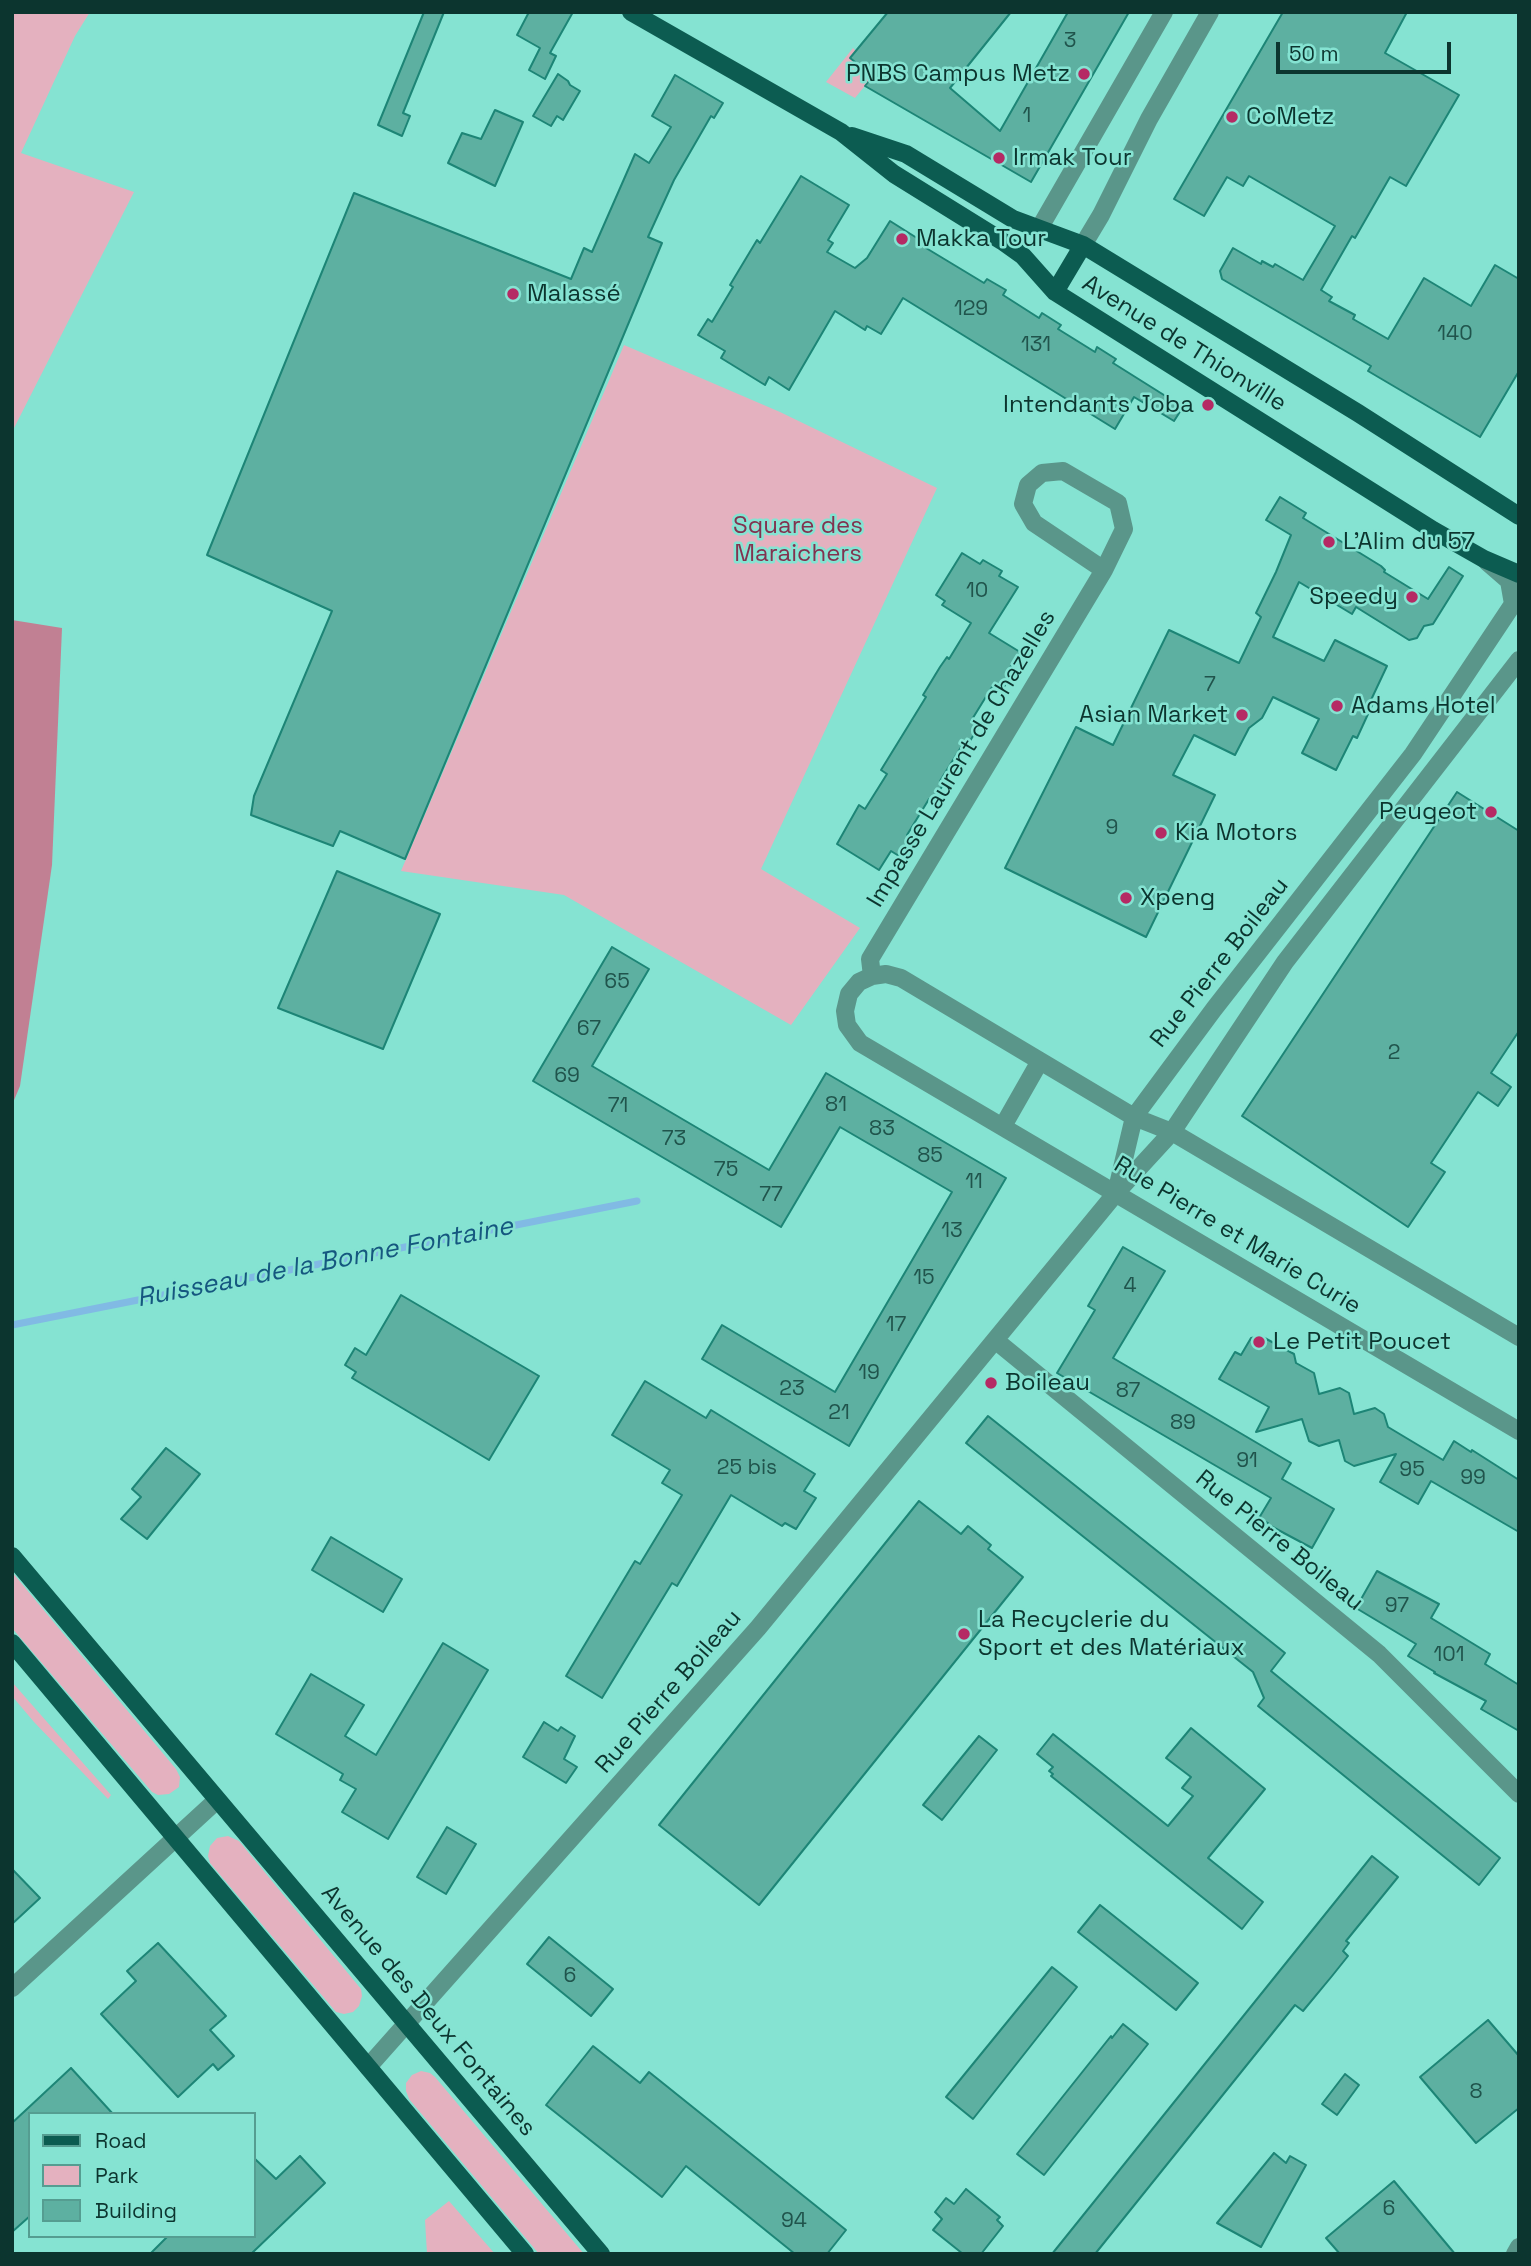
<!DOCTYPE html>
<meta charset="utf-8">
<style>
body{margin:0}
#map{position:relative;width:1531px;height:2266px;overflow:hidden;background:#85e3d2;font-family:"Space Grotesk",sans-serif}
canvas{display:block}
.frame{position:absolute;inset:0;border:14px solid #0c352f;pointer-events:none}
.legend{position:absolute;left:28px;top:2112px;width:228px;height:126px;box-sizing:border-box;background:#85e3d2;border:2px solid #559d91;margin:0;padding:9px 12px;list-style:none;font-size:21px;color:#0c352f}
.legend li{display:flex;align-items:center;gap:14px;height:35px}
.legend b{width:35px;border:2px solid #559d91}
.scale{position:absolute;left:1276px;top:42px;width:175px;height:32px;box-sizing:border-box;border:4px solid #0c352f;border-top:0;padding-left:9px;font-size:21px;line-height:24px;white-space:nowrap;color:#0c352f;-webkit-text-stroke:5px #85e3d2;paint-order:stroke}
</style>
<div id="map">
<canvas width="1531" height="2266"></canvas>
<div class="frame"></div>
<ul class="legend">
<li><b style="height:9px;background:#0c5c51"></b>Road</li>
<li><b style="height:19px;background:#e4b1bf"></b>Park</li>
<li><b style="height:19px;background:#5db0a1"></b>Building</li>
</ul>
<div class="scale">50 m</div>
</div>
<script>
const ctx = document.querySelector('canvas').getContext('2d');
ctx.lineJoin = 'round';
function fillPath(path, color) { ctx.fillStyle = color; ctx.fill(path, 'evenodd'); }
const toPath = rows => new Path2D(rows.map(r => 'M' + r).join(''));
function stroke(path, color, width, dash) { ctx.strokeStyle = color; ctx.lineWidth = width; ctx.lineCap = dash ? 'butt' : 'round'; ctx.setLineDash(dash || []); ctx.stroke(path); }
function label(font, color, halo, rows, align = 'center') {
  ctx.font = font + ' "Space Grotesk",sans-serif'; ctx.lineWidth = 5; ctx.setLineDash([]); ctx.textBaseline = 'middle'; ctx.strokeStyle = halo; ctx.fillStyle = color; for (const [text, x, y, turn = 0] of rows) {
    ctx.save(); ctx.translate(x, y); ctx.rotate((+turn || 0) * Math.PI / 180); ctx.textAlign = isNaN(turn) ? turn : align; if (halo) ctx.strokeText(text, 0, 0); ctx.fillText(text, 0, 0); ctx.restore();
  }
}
const green = toPath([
 [12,12,90,12,75,36,21,153,134,192,12,432],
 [853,48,856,51,856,62,853,66,854,70,861,75,864,76,868,72,873,76,855,98,826,82],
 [624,345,780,412,937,488,761,869,860,928,791,1025,564,895,401,871],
 [12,1572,176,1769,180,1777,179,1787,169,1794,158,1795,152,1792,12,1628],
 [12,1682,111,1795,108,1799,34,1722,12,1696],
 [228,1836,239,1841,361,1989,362,1996,359,2006,353,2012,344,2014,336,2012,210,1863,208,1856,210,1846,217,1838],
 [421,2071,430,2073,435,2077,584,2254,539,2254,409,2099,406,2091,406,2083,412,2075],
 [449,2201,495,2254,427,2254,425,2220]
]);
const forest = toPath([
 [12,620,62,628,52,865,20,1086,12,1105]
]);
const stream = toPath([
 [12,1325,637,1201]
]);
const building = toPath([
 [424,12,444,12,403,113,410,116,402,136,378,125,424,12],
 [529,12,573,12,550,53,556,56,545,79,529,70,540,48,517,35,529,12],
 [888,12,1011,12,950,88,1000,131,1068,12,1129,12,1031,182,865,86,873,76,850,58,888,12],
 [1283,12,1407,12,1385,53,1459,95,1406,186,1390,177,1355,238,1352,236,1321,290,1332,297,1329,301,1355,315,1353,319,1388,339,1424,278,1471,306,1495,265,1519,279,1519,371,1480,437,1368,371,1371,366,1222,279,1220,271,1233,248,1261,264,1262,261,1273,267,1275,264,1303,280,1335,226,1249,176,1243,186,1227,177,1204,216,1174,199,1283,12],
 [558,74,568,81,570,85,580,91,563,120,557,116,551,126,533,116,558,74],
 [675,75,723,103,714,118,711,116,674,180,648,237,662,243,405,859,340,831,333,846,251,815,254,796,332,611,207,555,354,193,571,279,584,248,592,252,635,154,649,163,671,127,652,116,675,75],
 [495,110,523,122,495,186,448,163,462,133,481,139,495,110],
 [801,176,849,205,828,240,833,243,827,252,855,268,867,258,890,221,928,245,926,248,984,283,987,279,1006,290,1003,295,1039,318,1042,313,1061,325,1058,329,1095,352,1097,347,1116,359,1113,363,1183,407,1174,421,1134,397,1115,429,903,298,881,334,867,326,865,330,835,311,789,390,769,377,765,385,721,358,725,351,698,335,708,319,712,322,733,287,730,285,757,240,760,243,801,176],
 [1280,497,1306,513,1303,518,1381,566,1385,570,1384,572,1428,599,1449,567,1463,576,1433,624,1424,626,1417,638,1409,640,1356,607,1352,614,1299,582,1273,637,1324,661,1335,640,1387,666,1371,700,1374,701,1357,738,1353,736,1336,770,1302,753,1319,719,1273,697,1262,718,1249,728,1235,755,1194,735,1173,775,1215,795,1146,937,1005,868,1076,727,1113,745,1169,630,1239,663,1261,617,1256,613,1276,572,1291,535,1266,520,1280,497],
 [962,553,980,564,983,560,1002,571,999,576,1018,587,989,633,1020,652,1008,671,1012,673,1001,692,992,687,971,721,979,726,967,746,963,744,940,781,944,783,933,802,929,799,907,835,910,837,899,856,891,851,879,870,837,844,859,805,865,809,887,774,881,770,926,697,923,695,940,667,947,657,949,659,971,623,942,605,945,601,936,595,962,553],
 [1457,792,1519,831,1519,1031,1491,1073,1511,1087,1498,1106,1478,1092,1431,1163,1445,1172,1408,1227,1242,1116,1457,792],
 [337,871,440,914,383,1049,278,1008,337,871],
 [612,947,649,969,592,1066,769,1170,826,1073,1006,1178,849,1446,702,1359,722,1325,835,1392,952,1192,840,1127,781,1227,533,1081,612,947],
 [1123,1247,1165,1271,1113,1358,1291,1463,1282,1479,1334,1509,1312,1548,1267,1524,1268,1523,1259,1518,1271,1498,1057,1373,1095,1310,1088,1306,1123,1247],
 [401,1295,539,1376,489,1460,352,1378,356,1372,345,1365,355,1348,366,1355,401,1295],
 [1261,1336,1294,1354,1296,1363,1314,1373,1319,1394,1340,1388,1349,1393,1354,1414,1375,1408,1384,1414,1388,1427,1443,1460,1454,1441,1471,1452,1472,1450,1519,1480,1519,1532,1431,1481,1418,1504,1380,1482,1396,1454,1354,1466,1345,1461,1339,1440,1319,1446,1309,1441,1302,1419,1256,1432,1269,1407,1219,1379,1235,1352,1241,1355,1251,1338,1261,1336],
 [645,1381,706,1418,711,1410,815,1474,804,1491,816,1498,796,1529,785,1523,782,1526,731,1495,677,1586,672,1583,602,1698,566,1676,635,1561,640,1564,682,1495,662,1483,670,1470,612,1435,645,1381],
 [988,1416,1285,1653,1271,1671,1500,1858,1479,1885,1258,1706,1264,1698,1253,1672,966,1443,988,1416],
 [166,1448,200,1474,147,1539,121,1519,141,1497,132,1489,166,1448],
 [919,1501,961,1534,968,1526,991,1545,988,1549,1023,1577,759,1905,659,1825,919,1501],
 [331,1537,402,1579,383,1612,312,1570,331,1537],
 [1377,1571,1439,1604,1431,1618,1490,1654,1485,1664,1519,1685,1519,1731,1481,1709,1486,1701,1434,1673,1435,1672,1408,1656,1416,1644,1356,1608,1377,1571],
 [443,1643,488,1670,388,1839,342,1812,356,1789,340,1780,343,1774,276,1734,311,1674,364,1705,345,1736,376,1755,443,1643],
 [544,1722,558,1731,561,1727,575,1736,564,1759,577,1767,566,1783,523,1757,544,1722],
 [1191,1728,1265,1789,1208,1858,1263,1902,1242,1929,1051,1776,1053,1774,1049,1771,1053,1767,1037,1754,1053,1734,1168,1826,1193,1796,1182,1788,1191,1777,1166,1758,1191,1728],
 [979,1736,997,1750,942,1820,923,1805,979,1736],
 [447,1827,476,1844,446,1894,417,1877,447,1827],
 [1372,1856,1398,1877,1346,1941,1349,1943,1343,1951,1348,1956,1332,1976,1303,2011,1295,2005,1095,2254,1052,2254,1372,1856],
 [12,1869,40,1898,12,1924,12,1869],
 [1100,1905,1198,1983,1176,2010,1078,1932,1100,1905],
 [549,1937,613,1989,591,2016,527,1964,549,1937],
 [158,1943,226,2016,210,2030,234,2056,218,2070,213,2064,178,2097,101,2014,136,1981,127,1971,158,1943],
 [1052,1967,1077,1987,973,2119,946,2097,1052,1967],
 [1488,2020,1519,2056,1519,2108,1476,2143,1420,2077,1488,2020],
 [1123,2024,1148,2044,1044,2175,1017,2154,1111,2036,1112,2038,1123,2024],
 [593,2046,640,2083,649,2072,846,2230,827,2254,795,2254,686,2166,662,2197,546,2105,593,2046],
 [71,2068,113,2114,30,2114,30,2216,12,2232,12,2123,71,2068],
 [1345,2074,1359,2085,1337,2115,1322,2104,1345,2074],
 [1274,2153,1286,2163,1290,2156,1306,2165,1261,2247,1217,2223,1274,2153],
 [300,2156,325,2183,251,2254,150,2254,168,2236,254,2236,254,2158,276,2179,300,2156],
 [1394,2181,1455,2254,1340,2254,1326,2238,1394,2181],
 [966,2189,1000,2217,997,2220,1003,2226,981,2254,963,2254,933,2230,942,2219,935,2212,946,2198,954,2204,966,2189]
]);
const minor = toPath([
 [1039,229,1164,12],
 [1083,245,1101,215,1149,119,1210,12],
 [1487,562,1509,581,1513,604],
 [872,976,870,959,1104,570,1124,529,1118,503,1063,471,1042,473,1028,485,1023,504,1034,523,1104,570],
 [1003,1126,1040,1061],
 [1116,1193,1134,1117,1214,1009,1413,754,1519,595],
 [1519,1337,1172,1132,1134,1117,901,978,886,974,872,976,859,982,849,994,845,1011,847,1025,860,1043,1519,1431],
 [995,1340,1379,1654,1519,1794],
 [12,1988,217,1800],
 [368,2067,758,1628,1116,1193,1172,1132,1285,962,1519,660],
 [1515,2254,1519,2247]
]);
const major = toPath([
 [631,12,841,132,894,174,1002,241,1023,256,1055,292,1433,530,1484,559,1519,574],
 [852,136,906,154,1013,219,1083,245,1358,413,1519,516],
 [1055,292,1083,245],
 [12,1556,601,2254],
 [12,1643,525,2254]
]);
const markers = [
 [1084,74,7,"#b52a64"],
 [1232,117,7,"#b52a64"],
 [999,158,7,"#b52a64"],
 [902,239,7,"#b52a64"],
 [513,294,7,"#b52a64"],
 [1208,405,7,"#b52a64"],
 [1329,542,7,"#b52a64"],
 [1412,597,7,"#b52a64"],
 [1337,706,7,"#b52a64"],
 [1242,715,7,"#b52a64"],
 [1491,812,7,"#b52a64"],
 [1161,833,7,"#b52a64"],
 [1126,898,7,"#b52a64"],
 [1259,1342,7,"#b52a64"],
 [991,1383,7,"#b52a64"],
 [964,1634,7,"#b52a64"]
];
const numberNames = [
 ["3",1070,41],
 ["1",1027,116],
 ["129",971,309],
 ["140",1455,334],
 ["131",1036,345],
 ["10",977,591],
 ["7",1210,685],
 ["9",1112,828],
 ["65",617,982],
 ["67",589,1029],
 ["2",1394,1053],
 ["69",567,1076],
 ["81",836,1105],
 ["71",618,1106],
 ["83",882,1129],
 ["73",674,1139],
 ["85",930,1156],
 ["75",726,1170],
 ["11",974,1182],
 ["77",771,1195],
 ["13",952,1231],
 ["15",924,1278],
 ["4",1130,1286],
 ["17",896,1325],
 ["19",869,1373],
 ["23",792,1389],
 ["87",1128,1391],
 ["21",839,1413],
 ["89",1183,1423],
 ["91",1247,1461],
 ["25 bis",747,1468],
 ["95",1412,1470],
 ["99",1473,1478],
 ["97",1397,1606],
 ["101",1449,1655],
 ["6",570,1976],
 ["8",1476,2092],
 ["6",1389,2209],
 ["94",794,2221]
];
const poiNames = [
 ["PNBS Campus Metz",1070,74,"right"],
 ["CoMetz",1246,117],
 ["Irmak Tour",1013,158],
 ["Makka Tour",916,239],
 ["Malassé",527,294],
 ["Intendants Joba",1194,405,"right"],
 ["L'Alim du 57",1343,542],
 ["Speedy",1398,597,"right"],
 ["Adams Hotel",1351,706],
 ["Asian Market",1228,715,"right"],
 ["Peugeot",1477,812,"right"],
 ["Kia Motors",1175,833],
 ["Xpeng",1140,898],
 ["Le Petit Poucet",1273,1342],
 ["Boileau",1005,1383],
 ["La Recyclerie du",978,1620],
 ["Sport et des Matériaux",978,1648]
];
const streetNames = [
 ["Avenue de Thionville",1184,344,32],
 ["Impasse Laurent de Chazelles",962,759,-59],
 ["Rue Pierre Boileau",1220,963,-52],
 ["Rue Pierre et Marie Curie",1237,1236,31],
 ["Rue Pierre Boileau",1279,1541,39],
 ["Rue Pierre Boileau",669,1692,-49],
 ["Avenue des Deux Fontaines",428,2011,50]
];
const parkNames = [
 ["Square des",798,526],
 ["Maraichers",798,554]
];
const waterNames = [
 ["Ruisseau de la Bonne Fontaine",325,1263,-11]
];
fillPath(green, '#e4b1bf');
fillPath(forest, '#c18093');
stroke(stream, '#81bae4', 7);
fillPath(building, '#5db0a1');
stroke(building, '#1d8576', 2);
stroke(minor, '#5a968a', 18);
stroke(major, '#0c5c51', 18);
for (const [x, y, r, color] of markers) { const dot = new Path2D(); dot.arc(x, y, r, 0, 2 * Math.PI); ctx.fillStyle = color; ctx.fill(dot); stroke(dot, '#85e3d2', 2.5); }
label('21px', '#20544c', null, numberNames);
label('24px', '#0c352f', '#85e3d2', poiNames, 'left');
label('24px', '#0c352f', '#85e3d2', streetNames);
label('24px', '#82324f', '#85e3d2', parkNames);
label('italic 26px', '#15577f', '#85e3d2', waterNames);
</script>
